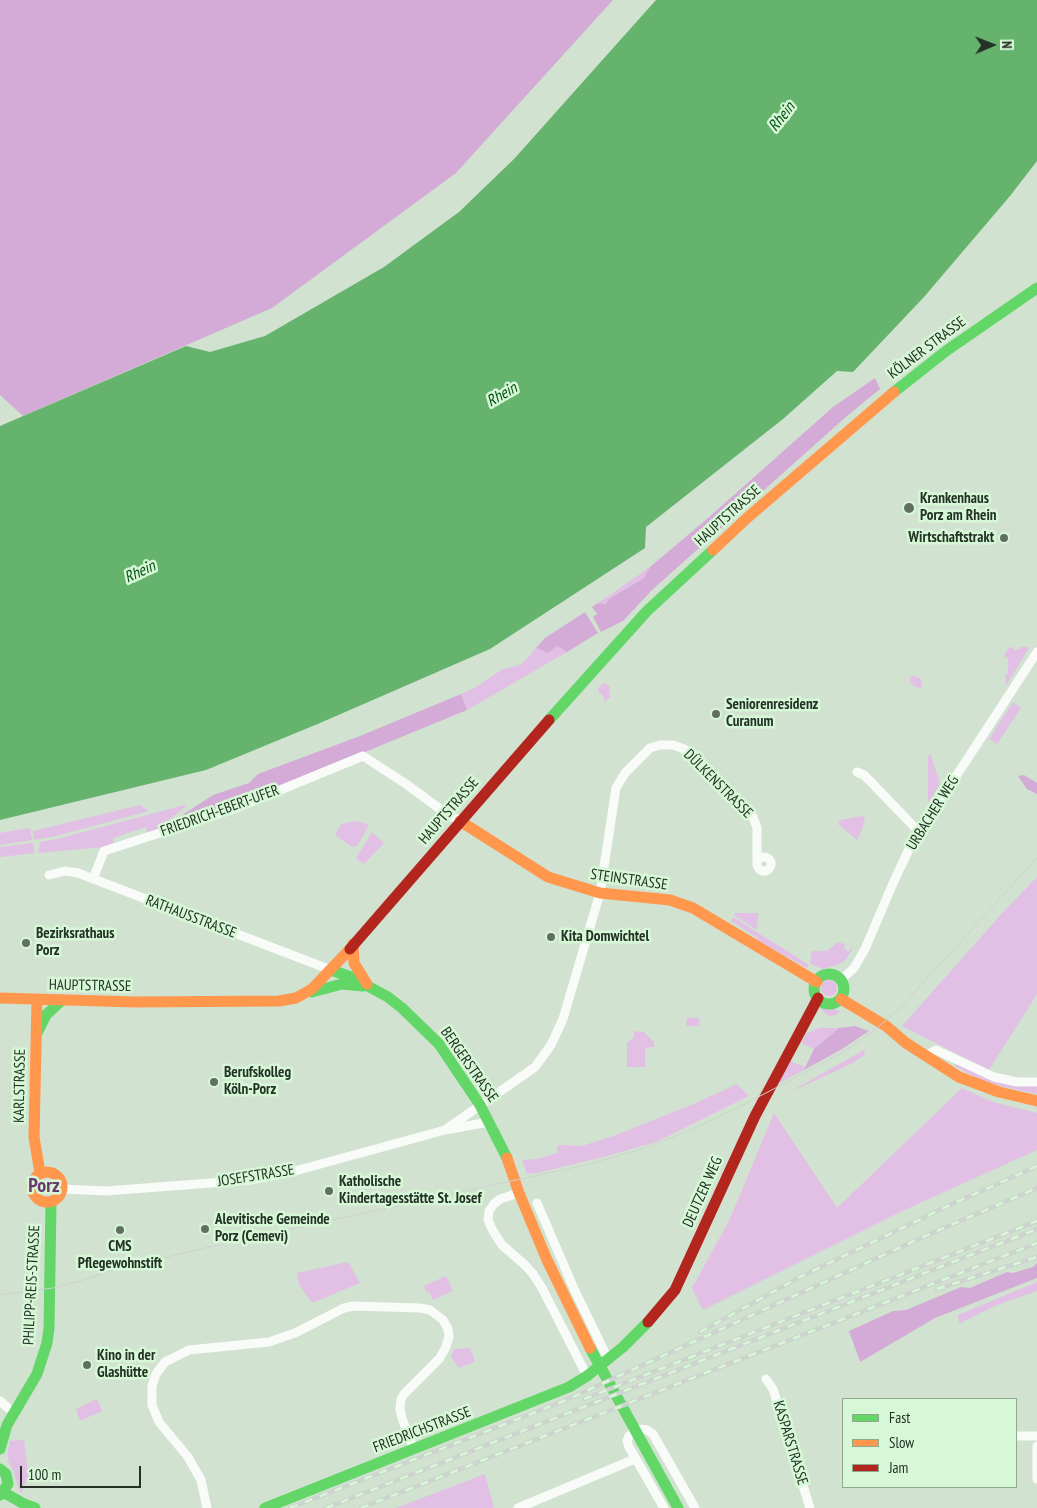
<!DOCTYPE html>
<meta charset="utf-8">
<style>
body{margin:0}
#map{position:relative;width:1037px;height:1508px;overflow:hidden;background:#d1e2d1;font-family:"PT Sans Narrow",sans-serif}
canvas{display:block}
.legend{position:absolute;left:842px;top:1398px;width:175px;height:90px;box-sizing:border-box;background:#d6f8d6;border:1px solid #8fa88f;margin:0;padding:6px 9px;list-style:none;font-size:15px;color:#243125}
.legend li{display:flex;align-items:center;gap:10px;height:25px}
.legend b{width:25px;border:1px solid #8fa88f}
.north{position:absolute;left:967px;top:20px;width:50px;height:50px;-webkit-text-stroke:4px #d6f8d6;paint-order:stroke;rotate:89deg;font-size:14px;font-weight:700;line-height:20px;text-align:center;color:#243125}
.north::after{content:'';display:block;margin:auto;width:18px;height:22px;background:#243125;clip-path:polygon(50% 0,100% 100%,50% 72%,0 100%)}
.scale{position:absolute;left:20px;top:1466px;width:121px;height:22px;box-sizing:border-box;border:2px solid #243125;border-top:0;padding-left:6px;font-size:15px;line-height:18px;white-space:nowrap;color:#243125;-webkit-text-stroke:4px #d6f8d6;paint-order:stroke}
</style>
<div id="map">
<canvas width="1037" height="1508"></canvas>
<ul class="legend">
<li><b style="height:6px;background:#63d668"></b>Fast</li>
<li><b style="height:6px;background:#ff974d"></b>Slow</li>
<li><b style="height:6px;background:#b3261e"></b>Jam</li>
</ul>
<div class="north">N</div>
<div class="scale">100 m</div>
</div>
<script>
const ctx = document.querySelector('canvas').getContext('2d');
ctx.lineJoin = 'round';
function fillPath(path, color) { ctx.fillStyle = color; ctx.fill(path, 'evenodd'); }
const toPath = rows => new Path2D(rows.map(r => 'M' + r).join(''));
function stroke(path, color, width, dash) { ctx.strokeStyle = color; ctx.lineWidth = width; ctx.lineCap = dash ? 'butt' : 'round'; ctx.setLineDash(dash || []); ctx.stroke(path); }
function label(font, color, halo, rows, align = 'center') {
  ctx.font = font + ' "PT Sans Narrow",sans-serif'; ctx.lineWidth = 5; ctx.setLineDash([]); ctx.textBaseline = 'middle'; ctx.strokeStyle = halo; ctx.fillStyle = color; for (const [text, x, y, turn = 0] of rows) {
    ctx.save(); ctx.translate(x, y); ctx.rotate((+turn || 0) * Math.PI / 180); ctx.textAlign = isNaN(turn) ? turn : align; if (halo) ctx.strokeText(text, 0, 0); ctx.fillText(text, 0, 0); ctx.restore();
  }
}
const green = toPath([
 [650,567,644,578,610,599,606,604,598,603],
 [557,646,567,652,467,710,461,694,476,687,503,669,514,667,522,663,527,659,536,648,548,653],
 [1013,647,1014,650,1020,649,1020,647,1027,647,1029,648,1006,686,1005,674,1008,674,1008,658,1005,658,1005,653,1009,648],
 [913,675,921,679,922,689,914,686,910,682,910,678],
 [604,683,608,685,610,688,609,694,611,696,605,702,603,695,599,692,598,688],
 [1013,702,1021,708,997,744,989,739],
 [928,755,931,755,940,784,928,803],
 [140,805,149,811,56,836,34,840,33,831],
 [185,805,186,806,156,831,148,834,146,827,113,838,114,844,103,847,38,853,40,842,57,839],
 [863,816,865,817,863,827,857,840,838,824,840,820],
 [356,821,369,825,357,846,352,847,335,835,341,824],
 [30,828,32,840,0,845,0,833],
 [372,832,384,843,364,864,356,858],
 [33,843,35,853,0,857,0,847],
 [1037,877,1037,994,989,1070,902,1026,1005,910],
 [735,913,758,913,757,930,734,915],
 [733,917,809,965,807,968,758,941,757,938,731,921],
 [838,942,841,944,843,942,845,945,844,947,848,952,852,948,853,949,845,960,840,964,822,969,810,963,812,951,827,951],
 '821 988a8 8 0 1 1 16 0a8 8 0 1 1-16 0Z',
 [823,1007,832,1007,840,1012,835,1015,828,1016,820,1008],
 [687,1018,699,1018,699,1026,686,1026],
 [820,1028,839,1028,814,1049,801,1043,807,1033],
 [634,1031,644,1032,654,1042,654,1047,650,1047,645,1049,645,1067,627,1067,627,1043,634,1037],
 [864,1050,865,1055,851,1064,788,1093],
 [790,1061,805,1067,804,1070,779,1083],
 [956,1063,1037,1084,1037,1094,1004,1087,976,1078,955,1066],
 [737,1084,749,1096,656,1142,603,1157,537,1173,527,1174,522,1160,538,1159,557,1153,557,1146,561,1145,582,1146,616,1135,694,1104],
 [962,1088,993,1102,1037,1113,1037,1150,900,1212,703,1310,692,1288,729,1221,774,1113,837,1208],
 '39 1187a8 8 0 1 1 16 0a8 8 0 1 1-16 0Z',
 [348,1262,360,1283,312,1303,299,1285,297,1273],
 [446,1276,453,1291,433,1300,429,1291,426,1292,424,1286],
 [1037,1282,1037,1291,997,1305,959,1324,958,1315],
 [470,1348,475,1360,474,1362,459,1368,451,1357,454,1349],
 [97,1399,102,1411,80,1421,76,1409],
 [24,1440,28,1476,21,1493,18,1487,14,1472,8,1461,8,1451,10,1441],
 [485,1474,494,1508,396,1508]
]);
const forest = toPath([
 [0,0,613,0,456,173,272,308,23,416,0,395],
 [875,378,880,389,847,416,652,590,623,621,601,632,593,617,597,614,592,607,598,603,606,604,609,599,644,578,650,567,708,518,833,407],
 [585,612,598,633,567,652,557,646,548,653,536,648,545,638],
 [461,694,467,710,292,782,208,812,207,815,178,824,170,823,213,795,249,783,258,774,360,736],
 [1024,775,1037,783,1037,794,1027,789,1018,776],
 [855,1026,869,1031,842,1049,804,1070,814,1049,839,1028],
 [1037,1263,1037,1278,935,1318,860,1362,849,1331,893,1311,906,1310,961,1287,970,1288,1007,1272,1013,1273,1033,1267]
]);
const water = toPath([
 [656,0,1037,0,1037,161,1010,196,924,297,853,372,837,371,783,419,646,527,645,548,490,649,320,723,206,770,0,820,0,426,186,346,210,352,265,336,384,267,459,212,514,159]
]);
const street = toPath([
 [857,772,864,775,871,782,920,833],
 '757 864a7 7 0 1 1 14 0a7 7 0 1 1-14 0Z',
 [49,875,65,871,78,873,331,970],
 [93,879,104,851,234,809,363,756,406,784,447,814,460,821],
 [841,980,854,968,865,949,894,881,910,847,1037,652],
 [925,1056,936,1050,994,1077,1017,1082,1037,1082],
 [445,1130,535,1067,551,1045,563,1019,600,893,616,788,625,773,650,748,660,745,673,745,684,749,753,817,757,828,757,861],
 [62,1189,106,1191,250,1180,295,1171,445,1130,483,1123,492,1126],
 [519,1193,500,1199,494,1204,489,1211,488,1220,493,1231,502,1245,525,1265,533,1274,542,1288,587,1376],
 [537,1203,575,1291,608,1359],
 [766,1379,773,1389,810,1508],
 [0,1401,8,1408],
 [1016,1436,1037,1436],
 [1037,1446,1037,1479],
 [207,1508,201,1480,188,1457,159,1422,152,1405,152,1386,156,1374,165,1362,189,1350,269,1342,295,1333,344,1308,353,1306,420,1308,430,1310,443,1320,448,1329,449,1337,445,1349,439,1359,404,1394,401,1399,400,1409,402,1418,414,1450],
 [518,1508,635,1459],
 [664,1508,629,1447,627,1441,629,1436,638,1429,647,1430,653,1434,695,1508]
]);
const fast = toPath([
 [894,392,946,351,1037,288],
 [549,720,647,611,713,550],
 [331,970,351,977,388,997,402,1008,439,1044,480,1105,507,1158],
 '814 989a15 15 0 1 1 30 0a15 15 0 1 1-30 0Z',
 [312,992,342,984,363,986],
 [37,1033,46,1015,62,1000],
 [590,1348,678,1508],
 [0,1449,7,1425,37,1374,47,1343,49,1328,51,1202],
 [0,1469,6,1474,8,1484,0,1495],
 [3,1492,24,1504,35,1508],
 [265,1508,569,1387,587,1376,623,1347,648,1322]
]);
const slow = toPath([
 [713,550,747,518,894,392],
 [460,821,548,877,600,893,670,900,693,908,817,982],
 [353,944,354,963,367,984],
 [0,998,135,1002,279,1001,296,998,312,989,350,949],
 [841,999,886,1026,906,1043,959,1077,999,1092,1037,1101],
 [37,1000,34,1137,40,1173],
 [507,1158,519,1193,547,1260,590,1348],
 '32 1187a15 15 0 1 1 30 0a15 15 0 1 1-30 0Z'
]);
const jam = toPath([
 [350,949,549,720],
 [648,1322,675,1290,755,1116,818,998]
]);
const tram = toPath([
 [0,1295,53,1288,80,1281,117,1269,217,1245,585,1165,642,1149,688,1131,743,1105,842,1053,872,1032,900,1008,1037,858]
]);
const rail = toPath([
 [937,1289,1037,1257],
 [700,1332,800,1277,948,1206,1037,1166],
 [584,1399,1037,1221],
 [290,1508,564,1401,923,1237,1037,1188],
 [326,1508,1037,1229],
 [361,1508,1037,1243]
]);
const markers = [
 [909,508,6,"#616f61"],
 [1004,538,5,"#616f61"],
 [716,714,5,"#616f61"],
 [551,937,5,"#616f61"],
 [26,943,5,"#616f61"],
 [214,1082,5,"#616f61"],
 [329,1191,5,"#616f61"],
 [205,1229,5,"#616f61"],
 [120,1230,5,"#616f61"],
 [87,1365,5,"#616f61"]
];
const streetNames = [
 ["KÖLNER STRASSE",927,348,-37],
 ["HAUPTSTRASSE",728,516,-42],
 ["DÜLKENSTRASSE",718,784,45],
 ["FRIEDRICH-EBERT-UFER",220,811,-20],
 ["HAUPTSTRASSE",449,811,-49],
 ["URBACHER WEG",933,813,-58],
 ["STEINSTRASSE",629,880,8],
 ["RATHAUSSTRASSE",191,917,21],
 ["HAUPTSTRASSE",90,986,1],
 ["BERGERSTRASSE",469,1065,55],
 ["KARLSTRASSE",20,1086,-89],
 ["JOSEFSTRASSE",256,1176,-9],
 ["DEUTZER WEG",703,1192,-66],
 ["PHILIPP-REIS-STRASSE",32,1285,-87],
 ["FRIEDRICHSTRASSE",422,1430,-21],
 ["KASPARSTRASSE",790,1443,73]
];
const poiNames = [
 ["Krankenhaus",920,499],
 ["Porz am Rhein",920,516],
 ["Wirtschaftstrakt",994,538,"right"],
 ["Seniorenresidenz",726,705],
 ["Curanum",726,722],
 ["Bezirksrathaus",36,934],
 ["Porz",36,951],
 ["Kita Domwichtel",561,937],
 ["Berufskolleg",224,1073],
 ["Köln-Porz",224,1090],
 ["Katholische",339,1182],
 ["Kindertagesstätte St. Josef",339,1199],
 ["Alevitische Gemeinde",215,1220],
 ["Porz (Cemevi)",215,1237],
 ["CMS",120,1247,"center"],
 ["Pflegewohnstift",120,1264,"center"],
 ["Kino in der",97,1356],
 ["Glashütte",97,1373]
];
const waterNames = [
 ["Rhein",782,117,-52],
 ["Rhein",502,395,-30],
 ["Rhein",140,572,-25]
];
const districtNames = [
 ["Porz",44,1186]
];
fillPath(green, '#e2bfe4');
fillPath(forest, '#d4abd6');
fillPath(water, '#66b36e');
stroke(street, '#f8fbf8', 9);
stroke(fast, '#63d668', 11);
stroke(slow, '#ff974d', 11);
stroke(jam, '#b3261e', 11);
stroke(tram, '#cdd3ce', 1);
stroke(rail, '#cdd3ce', 4.5);
stroke(rail, '#d6f8d6', 2.5, [8]);
for (const [x, y, r, color] of markers) { const dot = new Path2D(); dot.arc(x, y, r, 0, 2 * Math.PI); ctx.fillStyle = color; ctx.fill(dot); stroke(dot, '#d6f8d6', 2); }
label('15px', '#243125', '#d6f8d6', streetNames);
label('bold 15px', '#243125', '#d6f8d6', poiNames, 'left');
label('italic 16px', '#055115', '#d6f8d6', waterNames);
label('bold 20px', '#6b3a6d', '#d6f8d6', districtNames);
</script>
